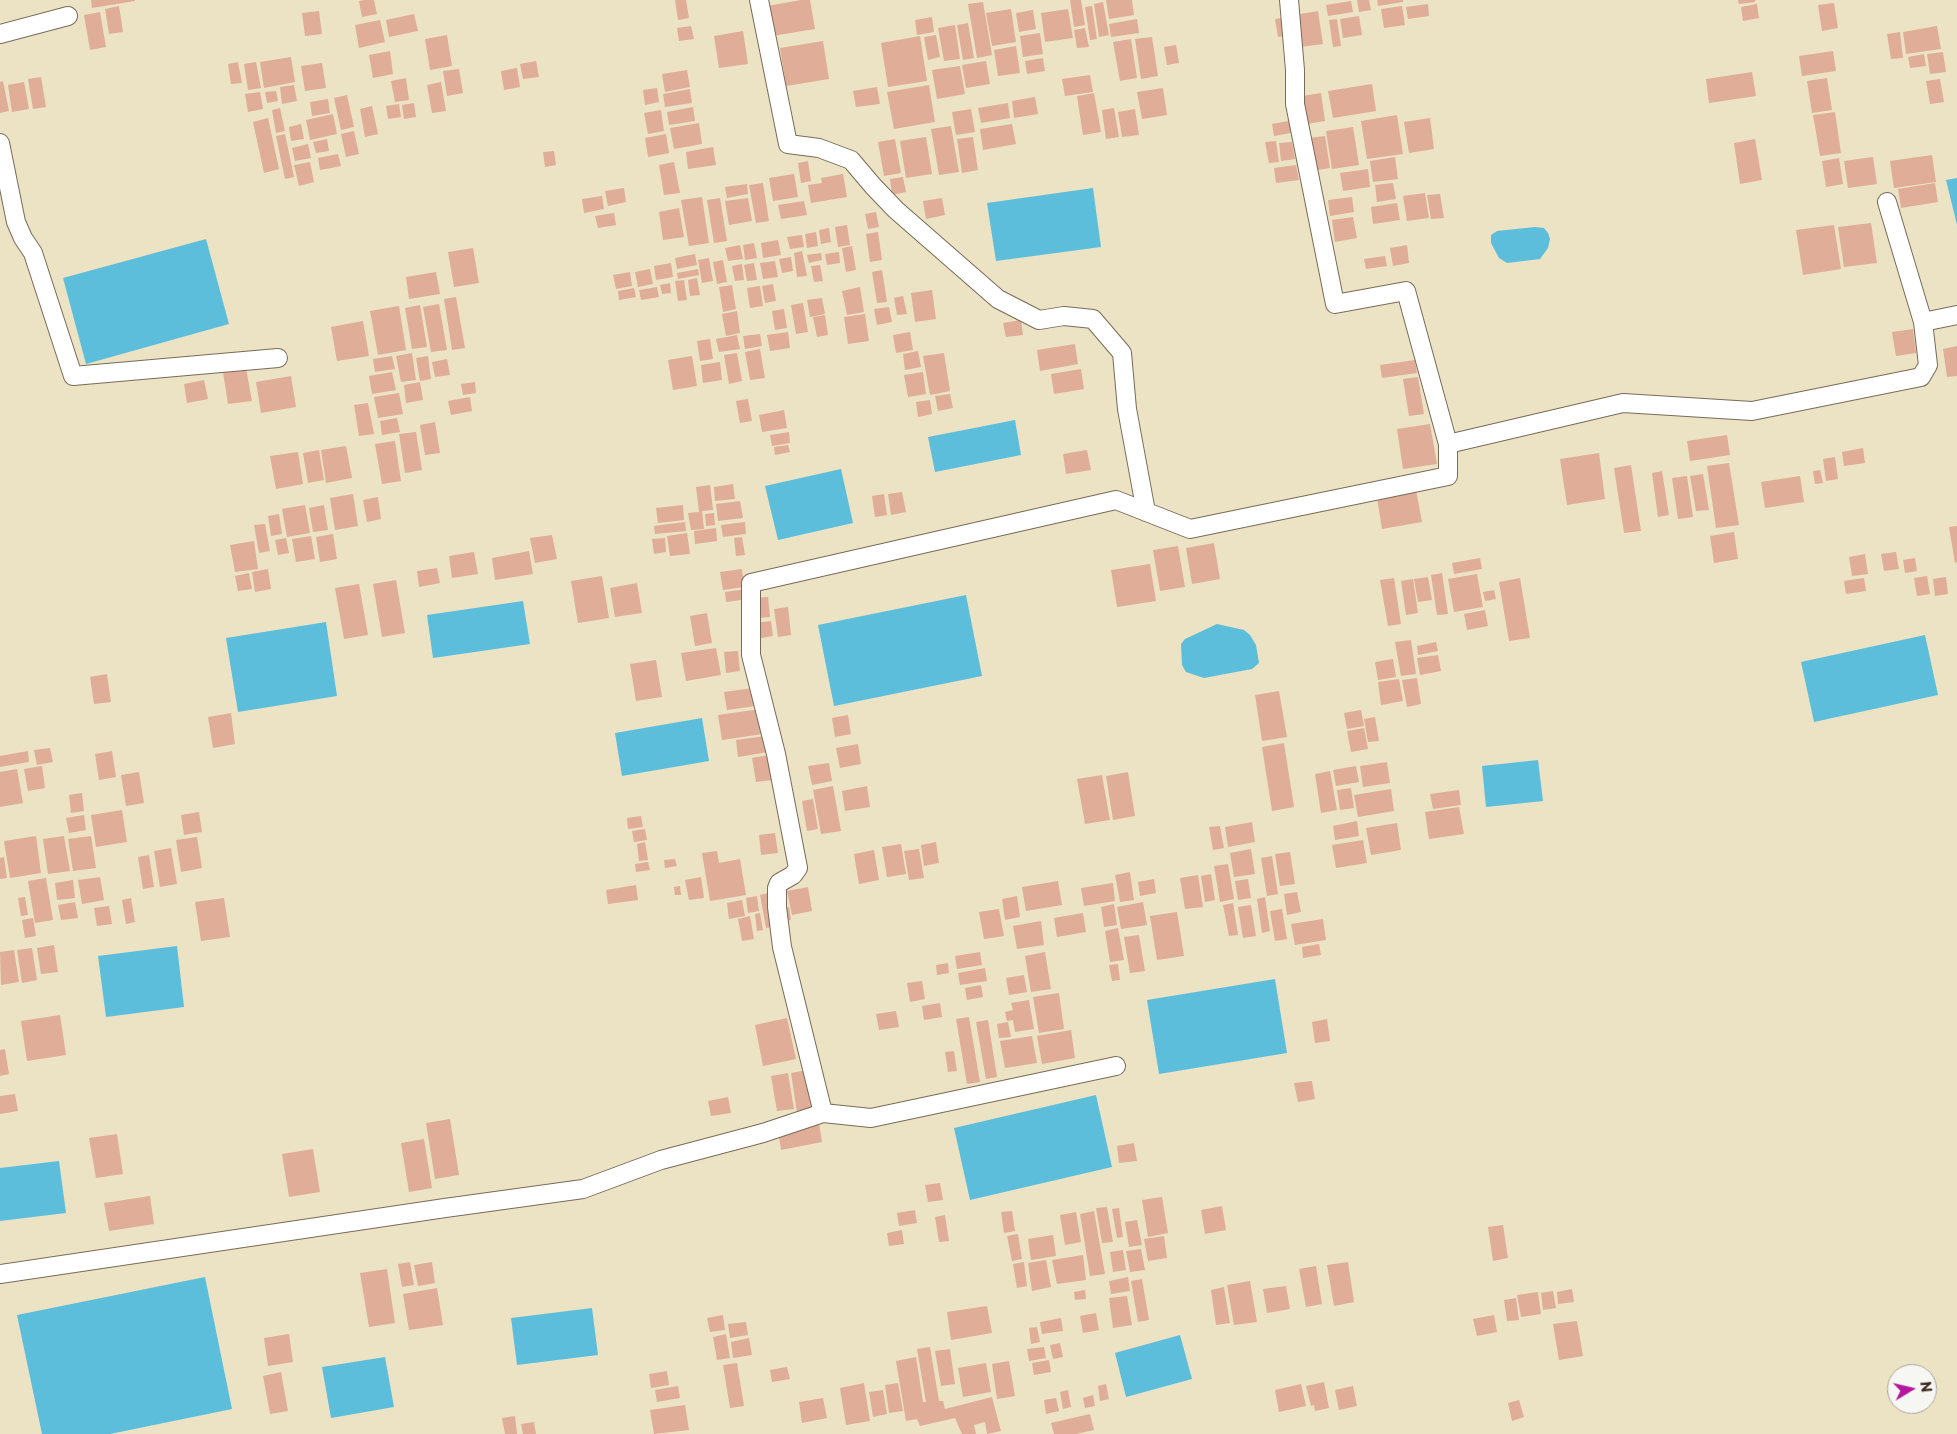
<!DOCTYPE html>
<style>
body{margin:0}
#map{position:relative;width:1957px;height:1434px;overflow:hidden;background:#ebe3c4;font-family:"Playpen Sans",sans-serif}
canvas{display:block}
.north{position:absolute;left:1887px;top:1364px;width:50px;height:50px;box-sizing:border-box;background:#f6f6f2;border:1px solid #aba49d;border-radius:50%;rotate:81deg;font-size:14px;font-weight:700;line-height:20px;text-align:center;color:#3b2a1e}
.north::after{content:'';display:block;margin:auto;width:18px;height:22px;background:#b5179e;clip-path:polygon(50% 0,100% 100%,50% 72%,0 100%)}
</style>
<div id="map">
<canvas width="1957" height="1434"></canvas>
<div class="north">N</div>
</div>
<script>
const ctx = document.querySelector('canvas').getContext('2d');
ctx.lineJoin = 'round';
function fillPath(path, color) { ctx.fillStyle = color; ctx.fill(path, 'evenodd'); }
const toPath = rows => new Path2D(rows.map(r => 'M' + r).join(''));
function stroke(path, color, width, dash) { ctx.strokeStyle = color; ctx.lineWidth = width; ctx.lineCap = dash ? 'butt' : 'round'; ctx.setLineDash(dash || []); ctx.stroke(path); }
const water = toPath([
 [1957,178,1957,225,1946,180],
 [1093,188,1101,247,996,261,987,203],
 [1535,227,1544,228,1548,233,1550,239,1548,248,1540,259,1507,263,1499,258,1491,243,1491,235,1497,231],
 [206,239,229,324,86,364,63,278],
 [1015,420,1021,455,935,472,928,437],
 [841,469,853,523,778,540,765,486],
 [966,595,982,676,834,706,818,625],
 [523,601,530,644,433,658,427,615],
 [326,622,337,696,238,712,226,638],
 [1217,624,1244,630,1250,635,1256,645,1259,663,1252,669,1204,678,1186,672,1182,665,1181,644,1185,639],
 [1925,635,1938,695,1814,722,1801,662],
 [702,718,709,761,622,776,615,733],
 [1538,760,1543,801,1486,807,1482,766],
 [177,946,184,1007,106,1017,98,956],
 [1275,979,1287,1053,1159,1074,1147,1000],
 [1096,1095,1112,1167,970,1200,954,1128],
 [59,1161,66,1213,0,1221,0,1168],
 [205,1277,232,1409,110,1434,42,1434,17,1315],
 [592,1308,598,1355,517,1365,511,1318],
 [1180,1335,1192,1379,1126,1397,1115,1353],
 [385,1357,394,1407,331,1418,322,1367]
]);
const building = toPath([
 [91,0,135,0,135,1,92,8],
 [365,0,374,0,377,14,362,17,359,1],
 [675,0,686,0,689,18,678,20],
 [801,0,810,0,815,29,772,36,767,6],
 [1070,0,1081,0,1085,25,1074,27],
 [1106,0,1132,0,1134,15,1109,19],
 [1357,0,1369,0,1371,10,1359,12],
 [1377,0,1403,0,1403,2,1378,6],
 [1738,0,1755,0,1755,2,1739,4],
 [1351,1,1353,12,1328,16,1326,5],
 [983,2,992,55,977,58,968,4],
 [1103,2,1109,35,1099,37,1094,4],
 [1834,3,1838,28,1822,31,1818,5],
 [1428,4,1429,16,1408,19,1406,7],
 [1757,4,1759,18,1743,21,1741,7],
 [119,6,123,32,109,34,105,9],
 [1092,6,1097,39,1090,40,1085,7],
 [1402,6,1405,25,1384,28,1381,9],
 [1011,9,1016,42,992,46,986,13],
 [1068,9,1073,38,1045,42,1041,13],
 [1033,10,1036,29,1019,32,1016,13],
 [319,11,322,34,305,36,302,13],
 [1318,11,1323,44,1300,47,1295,15],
 [100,12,106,47,90,50,84,15],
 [414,14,418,31,389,37,386,20],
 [1359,16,1362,35,1343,38,1340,19],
 [932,17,934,32,917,35,915,20],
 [1288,17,1291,35,1278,37,1275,19],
 [1137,19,1139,33,1111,37,1109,24],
 [1337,19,1341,46,1333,47,1329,20],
 [380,20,385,42,359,48,355,25],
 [968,23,974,58,963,60,957,25],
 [955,25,960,59,944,61,938,28],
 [691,26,694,39,679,41,677,28],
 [1937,26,1941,49,1906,54,1903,32],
 [1085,28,1089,47,1077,48,1074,30],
 [743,31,748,64,719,68,714,36],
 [1900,32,1903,58,1891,59,1887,34],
 [1040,33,1043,54,1023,57,1020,36],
 [447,35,452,66,430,70,425,39],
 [936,35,940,57,928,60,924,37],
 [920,36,927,81,888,87,881,43],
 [1152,37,1158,76,1141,79,1135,39],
 [1131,39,1137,78,1120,81,1113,42],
 [823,41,829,79,786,86,780,48],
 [1176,45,1179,63,1167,65,1164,47],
 [1016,46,1020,73,998,76,994,50],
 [390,51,393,74,373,78,369,55],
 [1833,51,1836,71,1802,76,1799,56],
 [1943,52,1946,72,1930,74,1927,54],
 [1924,54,1926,66,1910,68,1908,57],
 [291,57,295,82,264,88,260,62],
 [1043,58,1045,71,1027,74,1025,61],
 [536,61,539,77,523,79,520,64],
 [986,61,990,84,966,88,962,65],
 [238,62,242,83,231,84,228,64],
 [256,62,261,88,248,90,244,64],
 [322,63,326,88,305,91,301,66],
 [960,66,965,94,937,99,932,70],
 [517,68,520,87,504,90,501,71],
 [459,69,463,93,447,96,443,71],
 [687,70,690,87,665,92,662,74],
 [1752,72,1756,96,1709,103,1706,79],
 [1090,75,1093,92,1065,96,1062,79],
 [41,77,46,107,33,109,28,79],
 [406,78,409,100,395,102,391,81],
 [1827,78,1832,110,1812,113,1807,81],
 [1940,79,1944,102,1930,104,1926,81],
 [3,81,9,111,0,113,0,82],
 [24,82,29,109,12,112,8,85],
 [441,82,446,111,432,113,427,85],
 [1372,84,1376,111,1333,118,1328,91],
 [294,85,297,101,282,104,280,87],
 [929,85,935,122,894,129,887,92],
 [877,87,880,104,856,107,853,91],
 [657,88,659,102,645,105,643,90],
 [1163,88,1167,115,1142,119,1137,92],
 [690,89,692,103,665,107,663,94],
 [276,91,278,101,267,103,265,92],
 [260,92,263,109,248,112,245,94],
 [1094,93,1101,132,1083,135,1077,96],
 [1321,93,1325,121,1307,124,1303,96],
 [347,95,354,127,341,130,334,98],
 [1035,97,1038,114,1014,118,1012,101],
 [328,99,330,113,312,116,310,102],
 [414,103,416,117,404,119,402,105],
 [1008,103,1010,118,981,123,978,108],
 [399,104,401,117,388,119,386,106],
 [372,106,378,134,365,137,360,109],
 [693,107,695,121,669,125,667,112],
 [280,108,285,131,276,133,272,110],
 [1114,108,1119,137,1106,139,1102,110],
 [971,109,975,132,956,135,952,112],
 [1135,109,1139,135,1122,137,1118,112],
 [661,110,664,131,648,134,644,113],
 [1835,112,1841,153,1820,156,1813,115],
 [333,114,337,134,310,140,306,120],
 [1397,115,1403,154,1367,159,1361,121],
 [268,118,279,169,264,173,253,122],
 [1430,118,1434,149,1409,153,1404,122],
 [1294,120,1296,132,1274,136,1272,124],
 [699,123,702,144,674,149,670,128],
 [301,124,304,139,291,141,289,127],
 [1012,124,1016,144,983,150,980,129],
 [951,126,959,172,939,175,931,129],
 [1353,127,1359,165,1332,169,1326,131],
 [354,131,359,154,346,157,341,134],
 [285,134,294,177,285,179,276,136],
 [666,134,669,153,648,157,645,138],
 [1325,136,1330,168,1313,171,1308,138],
 [926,137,932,174,906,178,900,141],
 [973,137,978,170,962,173,957,139],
 [327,139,329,151,316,153,313,142],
 [895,139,901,173,884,176,878,142],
 [1755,139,1762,180,1740,184,1734,143],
 [1276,141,1279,162,1269,163,1265,142],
 [1292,142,1295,159,1281,161,1279,143],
 [308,144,311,158,295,161,292,148],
 [713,147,716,165,688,169,686,152],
 [554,151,556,165,545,167,543,152],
 [338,154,341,166,320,170,318,158],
 [1932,155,1936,182,1894,188,1890,161],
 [1395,157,1398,179,1373,182,1370,161],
 [1873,157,1877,184,1848,188,1844,161],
 [1839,158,1843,184,1826,187,1822,161],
 [808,161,811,181,801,183,798,163],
 [310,162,314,182,299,186,294,165],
 [674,162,680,193,664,195,659,165],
 [1296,165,1299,180,1276,183,1274,168],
 [1368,169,1370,187,1343,191,1340,173],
 [794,174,798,197,773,201,769,178],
 [843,174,847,197,811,203,808,185,822,183,821,178],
 [903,177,906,192,892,195,890,179],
 [763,183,769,221,756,223,749,185],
 [1393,183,1396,199,1377,202,1375,185],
 [1935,183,1938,202,1901,208,1898,189],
 [747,184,748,194,727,198,725,187],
 [624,188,626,202,608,206,605,191],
 [1425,193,1429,218,1407,221,1403,196],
 [1440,194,1444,218,1431,219,1427,195],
 [602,196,604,209,584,213,582,199],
 [702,197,709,243,689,246,681,200],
 [1352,197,1354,212,1330,216,1328,200],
 [720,198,727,241,714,243,707,200],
 [748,198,752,221,729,225,725,201],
 [942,198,945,215,926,219,923,201],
 [804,201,807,215,781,219,778,205],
 [1397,203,1400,220,1373,224,1371,207],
 [679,208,684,237,663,240,659,212],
 [876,212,879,227,868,229,865,214],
 [614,213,616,225,598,228,595,216],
 [1353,217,1357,238,1335,242,1332,220],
 [1871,223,1877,263,1844,267,1838,227],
 [847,225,850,245,838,247,835,227],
 [1834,225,1841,269,1803,275,1796,230],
 [829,228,831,242,821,244,819,230],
 [816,232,818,246,807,248,805,234],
 [878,232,882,260,870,262,866,234],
 [802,235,804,247,790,249,787,237],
 [778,240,781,255,763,258,761,243],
 [754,243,757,258,745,260,743,245],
 [740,245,743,259,728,261,725,248],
 [1407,245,1409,263,1393,266,1390,248],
 [852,246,856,270,846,272,842,248],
 [473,248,479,283,454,287,448,252],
 [802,251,807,276,797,277,794,253],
 [839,252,840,263,827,265,825,254],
 [821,253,822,260,809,263,807,255],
 [695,254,697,265,677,269,675,258],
 [1385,256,1387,266,1366,269,1364,259],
 [791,257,793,271,782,273,779,259],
 [709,258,713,281,702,283,698,260],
 [723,260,727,282,717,284,713,262],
 [775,261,778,277,763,279,760,263],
 [671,263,673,277,656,280,654,266],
 [754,263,757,280,747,281,744,265],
 [742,264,744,280,735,281,732,266],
 [820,265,823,281,814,282,811,266],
 [650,269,653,284,638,287,635,272],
 [698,269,699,275,678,279,677,273],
 [882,270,887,302,877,303,872,272],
 [436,272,440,294,409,299,406,277],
 [630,272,632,286,616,289,613,275],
 [697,278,700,295,690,296,688,280],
 [684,280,687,300,678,301,675,281],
 [670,283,671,293,662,294,660,285],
 [773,284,776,301,765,303,762,286],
 [732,285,736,309,723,312,719,287],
 [760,286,763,306,750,308,747,288],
 [657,287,659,297,641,300,639,290],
 [860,287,864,312,847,315,842,291],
 [634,288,636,297,619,300,618,291],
 [932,290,936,319,915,322,911,293],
 [903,296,907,314,897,315,894,298],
 [456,297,465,348,452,350,444,299],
 [822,298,825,314,810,317,807,300],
 [803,303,808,332,796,334,791,305],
 [439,304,447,350,431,352,423,307],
 [420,305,427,347,412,349,405,308],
 [399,306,406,350,378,355,370,311],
 [889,307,892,322,877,325,874,309],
 [784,309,787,328,775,330,772,311],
 [737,311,740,333,726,336,722,314],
 [865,314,869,341,848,344,844,317],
 [825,315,828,335,817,337,813,317],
 [1021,320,1023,335,1006,337,1003,323],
 [363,321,369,356,337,361,331,327],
 [1913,329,1916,353,1896,356,1892,332],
 [788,332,790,348,770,351,767,335],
 [910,332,913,350,896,353,893,335],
 [760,334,762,346,745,349,743,336],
 [737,335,740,349,719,352,716,339],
 [710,339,713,359,700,361,697,341],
 [1075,344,1078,364,1040,371,1037,350],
 [1957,346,1957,376,1947,377,1943,349],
 [760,349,765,378,750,380,745,352],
 [918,351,921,367,905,370,903,354],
 [412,353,416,380,401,382,396,356],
 [737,353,742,381,729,384,724,355],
 [944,353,950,391,930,395,923,356],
 [392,356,395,369,375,372,373,359],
 [428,356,431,379,420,381,416,358],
 [692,356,697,386,673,390,668,360],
 [447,359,450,375,435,377,432,362],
 [1415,360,1417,373,1382,378,1380,365],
 [720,362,722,380,703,383,701,365],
 [246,368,252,401,228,404,223,372],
 [1081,369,1084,389,1054,394,1051,374],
 [392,372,396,390,372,394,369,376],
 [923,372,926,394,908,397,904,375],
 [291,376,296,407,261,413,256,382],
 [1418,377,1424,414,1409,416,1403,379],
 [204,380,208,399,187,403,184,384],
 [420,382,423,400,406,403,404,385],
 [475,382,476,393,463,395,461,384],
 [399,393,403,414,378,418,374,397],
 [950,394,953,408,938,411,935,396],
 [470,397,472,411,451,415,448,401],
 [748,399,752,421,740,423,736,401],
 [930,400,932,414,918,417,916,402],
 [368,403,374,434,359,436,354,405],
 [784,410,787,428,762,432,759,415],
 [397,418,400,432,382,435,380,421],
 [435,422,440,453,425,455,420,425],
 [1430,424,1437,464,1403,469,1397,429],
 [416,432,422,470,405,473,399,434],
 [789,432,790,443,772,446,770,435],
 [1727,435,1730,455,1690,461,1687,441],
 [395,441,401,481,382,484,375,444],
 [788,445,790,452,775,455,774,447],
 [346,446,352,478,326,483,321,450],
 [1863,448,1865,463,1844,466,1842,452],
 [319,450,324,480,308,483,303,453],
 [1087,450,1091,470,1066,474,1063,454],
 [298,452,303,484,276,489,270,456],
 [1599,453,1605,499,1567,505,1560,459],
 [1835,457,1838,479,1826,481,1823,459],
 [1729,463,1739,525,1716,528,1707,466],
 [1631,465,1641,531,1624,533,1614,468],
 [1820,470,1823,483,1815,484,1813,471],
 [1662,471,1669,515,1658,517,1652,473],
 [1703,474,1709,510,1696,511,1690,476],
 [1687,476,1693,517,1678,519,1672,478],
 [1800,476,1804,502,1765,508,1761,482],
 [733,484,735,499,715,501,714,487],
 [710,485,713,510,702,511,704,529,691,530,688,513,699,512,696,487],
 [1416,490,1422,522,1382,529,1377,497],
 [902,492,906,512,891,515,888,494],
 [353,494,358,526,335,530,330,498],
 [884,494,887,515,875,517,872,496],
 [378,497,381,519,367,522,363,500],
 [740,501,743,518,718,521,716,504],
 [305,505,310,533,287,537,282,509],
 [324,505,328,530,313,532,309,508],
 [683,505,684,520,658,523,656,508],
 [714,513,715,525,706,526,705,514],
 [279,514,282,534,271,536,268,516],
 [685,522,686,531,655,534,654,526],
 [745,522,746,534,723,537,721,525],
 [265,524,270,551,259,553,254,525],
 [1957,526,1957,562,1955,563,1949,527],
 [716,528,717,541,695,544,694,531],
 [1734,532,1738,559,1714,563,1710,536],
 [687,533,690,554,670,556,667,536],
 [333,534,337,559,320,562,316,537],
 [552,535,557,559,535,563,530,538],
 [311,536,315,559,296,562,292,539],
 [742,537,745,555,736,556,734,538],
 [286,538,289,553,278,555,275,540],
 [665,538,666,552,654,554,652,539],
 [254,541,258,569,235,572,230,545],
 [1214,543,1220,579,1192,584,1186,548],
 [1178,546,1185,587,1160,591,1153,550],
 [529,551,533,574,495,580,492,558],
 [474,552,478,574,452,578,449,556],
 [1896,552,1899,569,1884,571,1881,554],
 [1865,554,1868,574,1852,576,1849,557],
 [1480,558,1482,569,1454,574,1452,563],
 [1915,558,1917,571,1905,573,1903,560],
 [1150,564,1156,601,1117,607,1111,570],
 [437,568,440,583,419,587,417,571],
 [268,569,271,589,255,592,252,572],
 [742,569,744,587,723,590,720,572],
 [249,573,252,589,238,591,235,576],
 [1442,573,1448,614,1437,615,1431,575],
 [1477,574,1483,607,1454,612,1448,579],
 [602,576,609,618,578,623,571,581],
 [1927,576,1930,594,1917,596,1914,578],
 [1428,577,1432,600,1418,602,1414,579],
 [1946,577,1948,594,1935,596,1933,579],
 [1394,578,1401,624,1388,626,1380,580],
 [1520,578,1530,638,1509,641,1499,582],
 [1864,578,1866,591,1846,594,1844,581],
 [1413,579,1418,613,1406,615,1401,581],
 [396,580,405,633,382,637,373,584],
 [637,583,642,613,615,617,610,588],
 [359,584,368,635,344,639,335,588],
 [747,589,748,599,726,602,725,592],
 [1494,590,1496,599,1485,601,1483,592],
 [768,597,770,617,758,618,755,598],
 [788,607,791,635,778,637,774,609],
 [1485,610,1488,626,1467,630,1464,614],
 [707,613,712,643,695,646,690,616],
 [771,621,773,636,756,639,754,623],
 [1411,640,1416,674,1401,676,1395,642],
 [1436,642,1438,651,1418,655,1417,646],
 [716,648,721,675,686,681,681,653],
 [738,651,740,671,726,673,724,652],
 [1438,655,1441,671,1420,675,1417,658],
 [1393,659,1396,677,1378,680,1375,662],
 [656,660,662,697,636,701,630,664],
 [107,674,111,702,94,704,90,677],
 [1417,678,1421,704,1407,707,1402,680],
 [1399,679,1403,701,1381,705,1378,682],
 [753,688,756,706,727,710,724,692],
 [1279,691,1287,737,1262,741,1255,695],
 [760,709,763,734,722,740,718,715],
 [1361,710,1364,726,1347,729,1344,713],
 [231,713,235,744,213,748,208,717],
 [848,715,851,734,835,737,832,718],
 [1375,717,1379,741,1368,742,1364,719],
 [1364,728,1368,749,1351,752,1347,731],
 [765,736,768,752,738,757,736,740],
 [1284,743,1294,807,1272,811,1262,747],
 [858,744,861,764,840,768,836,748],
 [50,748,53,762,37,765,34,750],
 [28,751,29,762,0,767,0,756],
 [112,751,116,777,99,780,95,754],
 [769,755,773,780,756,782,752,758],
 [1387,762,1390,783,1363,787,1360,766],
 [829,763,832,781,812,785,808,766],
 [42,766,45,788,28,791,24,769],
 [1356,766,1359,782,1336,786,1333,770],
 [17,769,23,803,0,807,0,772],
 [1330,771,1337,810,1321,813,1315,774],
 [139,772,144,803,126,806,121,775],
 [1128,772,1135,816,1113,820,1106,776],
 [1102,775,1110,820,1085,824,1077,779],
 [833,786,841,831,821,834,813,790],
 [867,786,870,807,845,811,842,791],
 [1351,788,1354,808,1340,810,1337,790],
 [1391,789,1394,811,1358,817,1354,795],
 [1459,790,1461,805,1433,809,1430,794],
 [82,793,84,811,71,813,69,795],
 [813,799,818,829,807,831,802,801],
 [1459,807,1464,834,1429,839,1425,812],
 [122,810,127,842,96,847,91,815],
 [199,812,202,832,184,835,181,815],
 [84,815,86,830,69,833,66,818],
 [641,816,643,827,628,829,627,818],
 [1357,821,1359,836,1335,840,1333,826],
 [1252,822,1255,842,1228,847,1225,827],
 [1397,823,1401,850,1371,855,1366,828],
 [1220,826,1224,848,1213,850,1209,827],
 [645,829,647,840,634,842,632,831],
 [775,833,778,853,761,855,759,835],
 [36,836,41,873,10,878,4,841],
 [64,836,70,871,48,874,43,839],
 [91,836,96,868,73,871,68,839],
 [197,837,202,868,181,872,176,840],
 [1363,840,1367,863,1336,868,1332,845],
 [645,842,648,860,639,861,637,844],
 [936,842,939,863,924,866,921,845],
 [901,844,906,874,887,877,882,847],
 [171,848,177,884,160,887,154,851],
 [919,849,924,878,909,880,904,851],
 [1251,849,1255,874,1234,877,1230,853],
 [874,850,879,880,859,884,854,854],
 [717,851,719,863,740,859,746,895,710,901,702,853],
 [1290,852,1295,884,1280,886,1275,854],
 [149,855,154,887,143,889,138,857],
 [1272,856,1278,894,1267,896,1261,858],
 [4,857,7,878,0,879,0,858],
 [675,859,677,866,665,868,664,860],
 [648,862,650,870,636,872,635,864],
 [1228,864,1234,899,1220,902,1214,866],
 [1130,872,1134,900,1120,902,1115,875],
 [1211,874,1215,900,1205,902,1201,876],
 [1198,875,1203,907,1185,909,1180,878],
 [100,877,104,900,82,904,78,880],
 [701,877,704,898,689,900,685,880],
 [46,878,53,920,35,923,28,881],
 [1154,879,1156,893,1140,896,1138,882],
 [1248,879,1251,898,1238,900,1235,881],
 [73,880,75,898,57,900,55,883],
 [1058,881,1062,905,1026,911,1022,887],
 [1113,883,1115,901,1084,906,1081,888],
 [636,885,638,900,608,904,606,890],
 [680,886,681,895,675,895,674,887],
 [808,887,812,911,792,915,787,891],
 [772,892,778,926,766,928,760,895],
 [1297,892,1301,912,1287,915,1284,894],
 [757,896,759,911,748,913,746,898],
 [1017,896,1020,917,1005,920,1002,899],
 [25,897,28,915,21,916,18,898],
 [1265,897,1270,931,1262,933,1257,899],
 [131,898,135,922,126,924,122,900],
 [224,898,230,937,201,941,195,902],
 [742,900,745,916,729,919,727,903],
 [75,902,78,918,61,920,58,905],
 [1143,902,1147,925,1121,929,1117,907],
 [1233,903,1238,935,1229,936,1223,905],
 [1114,904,1117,925,1104,927,1101,907],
 [1251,905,1256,936,1243,938,1238,907],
 [109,906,112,924,97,926,94,908],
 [789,907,791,920,780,922,778,909],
 [999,909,1004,936,984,939,979,912],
 [1282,909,1287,939,1275,941,1270,911],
 [1177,912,1184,956,1157,960,1150,916],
 [760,913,763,930,757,931,755,914],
 [1083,913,1086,932,1057,937,1054,918],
 [750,916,754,939,742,941,738,919],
 [33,918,36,936,25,938,22,920],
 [1323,919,1326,940,1295,945,1291,924],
 [1041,921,1044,945,1017,949,1013,926],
 [1118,928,1124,960,1110,962,1105,931],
 [1139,935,1145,971,1130,973,1124,937],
 [1319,944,1321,955,1303,958,1302,947],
 [54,945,58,972,41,974,37,948],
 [32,948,37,980,22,983,17,950],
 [14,950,19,982,1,985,0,952],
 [980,952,982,965,957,969,955,956],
 [1045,952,1051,989,1031,992,1025,956],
 [948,963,949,973,937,975,936,965],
 [1118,964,1120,980,1112,981,1109,965],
 [985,968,987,981,960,985,958,973],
 [1024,975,1027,992,1009,995,1006,978],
 [922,981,925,999,910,1002,907,983],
 [981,985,983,997,967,1000,965,988],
 [1059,993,1064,1029,1039,1033,1033,997],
 [1029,1000,1034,1029,1015,1032,1013,1020,1007,1021,1005,1012,1013,1010,1011,1003],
 [940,1003,942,1017,924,1020,922,1006],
 [896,1011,899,1027,879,1030,876,1014],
 [60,1015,66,1055,27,1061,21,1021],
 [969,1017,980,1082,967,1084,956,1019],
 [787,1018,796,1059,763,1066,755,1025],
 [1327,1019,1330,1041,1315,1043,1312,1022],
 [988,1020,997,1077,986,1079,976,1022],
 [1008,1022,1011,1037,999,1038,997,1024],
 [1071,1030,1075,1058,1042,1064,1037,1036],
 [1032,1036,1037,1063,1005,1068,1000,1041],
 [5,1049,9,1074,0,1076,0,1050],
 [954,1051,957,1071,948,1072,945,1052],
 [807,1070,814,1110,797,1113,791,1073],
 [788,1073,794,1109,777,1111,771,1076],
 [1312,1081,1315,1099,1298,1102,1294,1083],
 [15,1094,18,1111,0,1114,0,1096],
 [728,1097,731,1113,711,1116,708,1101],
 [450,1119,459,1175,435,1179,426,1123],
 [819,1123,822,1142,781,1150,778,1130],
 [117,1134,123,1174,96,1178,89,1138],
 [424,1139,432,1188,409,1192,401,1143],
 [1134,1143,1137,1161,1119,1163,1117,1146],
 [313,1149,320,1192,289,1197,282,1154],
 [940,1183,943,1200,928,1202,925,1185],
 [150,1196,154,1224,109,1231,104,1203],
 [1162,1197,1168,1233,1148,1237,1142,1200],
 [1222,1206,1226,1230,1205,1234,1201,1210],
 [1107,1207,1113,1242,1102,1243,1096,1208],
 [1119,1208,1123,1237,1117,1238,1112,1209],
 [915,1210,917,1223,899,1226,897,1213],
 [1012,1211,1015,1231,1004,1233,1001,1212],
 [1094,1211,1105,1274,1090,1276,1080,1214],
 [1076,1212,1081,1242,1065,1245,1060,1215],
 [945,1215,949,1241,939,1242,935,1217],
 [1137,1220,1142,1245,1129,1247,1125,1222],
 [1503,1225,1508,1258,1493,1261,1488,1227],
 [902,1230,904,1244,889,1246,887,1233],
 [1018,1234,1022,1259,1012,1261,1007,1236],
 [1053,1235,1056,1256,1031,1260,1028,1239],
 [1164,1236,1167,1258,1148,1261,1144,1239],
 [1141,1249,1145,1270,1130,1272,1126,1251],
 [1123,1250,1126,1270,1113,1272,1110,1252],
 [1083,1255,1086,1280,1057,1284,1052,1260],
 [1046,1260,1051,1287,1032,1291,1028,1263],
 [410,1262,414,1285,402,1287,398,1264],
 [432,1262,435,1283,418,1286,414,1265],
 [1024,1262,1027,1286,1017,1288,1013,1264],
 [1348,1262,1354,1302,1334,1306,1327,1265],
 [1316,1266,1322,1304,1306,1307,1299,1269],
 [387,1269,395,1323,369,1327,360,1273],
 [1128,1277,1130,1291,1111,1294,1109,1281],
 [1142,1279,1149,1320,1138,1322,1131,1281],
 [1250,1281,1257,1322,1234,1325,1227,1285],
 [1286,1286,1290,1309,1267,1313,1263,1289],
 [1224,1287,1230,1323,1216,1325,1211,1290],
 [437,1288,443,1325,409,1330,403,1294],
 [1572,1289,1574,1302,1558,1304,1557,1292],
 [1085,1290,1086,1299,1075,1300,1074,1292],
 [1553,1291,1556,1308,1543,1310,1541,1293],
 [1538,1292,1541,1314,1521,1317,1517,1295],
 [1127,1296,1132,1325,1113,1328,1109,1298],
 [1516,1298,1519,1320,1507,1321,1504,1300],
 [987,1306,992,1333,951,1340,947,1312],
 [1096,1313,1099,1330,1083,1333,1080,1316],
 [723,1315,725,1330,710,1332,707,1318],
 [1494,1315,1497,1332,1477,1336,1473,1319],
 [1061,1318,1063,1331,1042,1334,1040,1322],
 [1577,1321,1583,1356,1559,1360,1553,1324],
 [746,1322,748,1335,730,1338,728,1324],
 [1037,1327,1040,1342,1031,1344,1029,1328],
 [289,1334,293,1362,268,1366,264,1338],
 [726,1334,730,1358,717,1360,713,1337],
 [749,1338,752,1355,733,1358,731,1342],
 [1060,1343,1063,1357,1053,1359,1050,1345],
 [930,1347,939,1401,943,1401,945,1409,992,1397,1001,1431,987,1434,985,1422,974,1425,976,1434,962,1434,955,1418,920,1426,917,1419,906,1421,896,1361,916,1357,923,1402,926,1402,917,1349],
 [1044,1347,1046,1358,1029,1361,1027,1349],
 [950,1349,955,1384,941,1386,935,1351],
 [1049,1360,1051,1372,1034,1375,1032,1363],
 [1009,1361,1015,1396,997,1399,992,1364],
 [737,1363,744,1406,730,1408,723,1365],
 [986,1363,991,1392,963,1397,958,1368],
 [787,1367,790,1379,772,1382,770,1370],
 [667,1371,669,1385,651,1388,649,1374],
 [281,1372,288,1411,270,1414,263,1376],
 [1324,1382,1329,1408,1315,1411,1314,1405,1311,1406,1306,1386],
 [864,1383,870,1421,846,1425,840,1388],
 [898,1383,903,1411,889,1413,885,1385],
 [1106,1384,1109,1399,1100,1401,1098,1386],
 [1301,1384,1306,1406,1279,1412,1275,1390],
 [678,1386,680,1398,657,1402,655,1390],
 [1353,1386,1357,1406,1339,1410,1335,1390],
 [883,1390,887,1414,873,1417,869,1392],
 [1068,1390,1071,1407,1063,1409,1060,1392],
 [1093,1395,1095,1406,1085,1408,1083,1398],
 [823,1398,827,1418,802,1423,799,1402],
 [1056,1398,1059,1411,1046,1414,1044,1400],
 [1519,1400,1524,1417,1512,1421,1508,1403],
 [685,1405,689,1430,654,1434,650,1410],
 [1090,1414,1094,1430,1076,1434,1054,1434,1051,1423],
 [515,1416,517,1434,505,1434,502,1418],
 [534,1422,536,1434,523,1434,521,1424]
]);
const street = toPath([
 [759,0,788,144,819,148,851,160,873,186,896,210,998,299,1039,320,1064,316,1093,319,1122,353,1127,409,1146,512],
 [1289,0,1295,70,1295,104,1335,304,1406,291,1448,444,1623,403,1752,411,1921,377,1928,365,1923,322,1957,315],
 [0,34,68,16],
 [0,143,16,222,23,238,33,253,73,376,278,358],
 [1887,202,1923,322],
 [823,1113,782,947,777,907,777,888,779,883,793,875,798,868,776,754,751,655,751,583,1116,500,1190,529,1448,476,1448,444],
 [0,1274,445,1208,583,1189,661,1160,763,1133,823,1113,871,1118,1116,1066]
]);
fillPath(water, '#5dbedc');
fillPath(building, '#e0ad99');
stroke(street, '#796b58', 20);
stroke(street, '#fff', 18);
</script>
